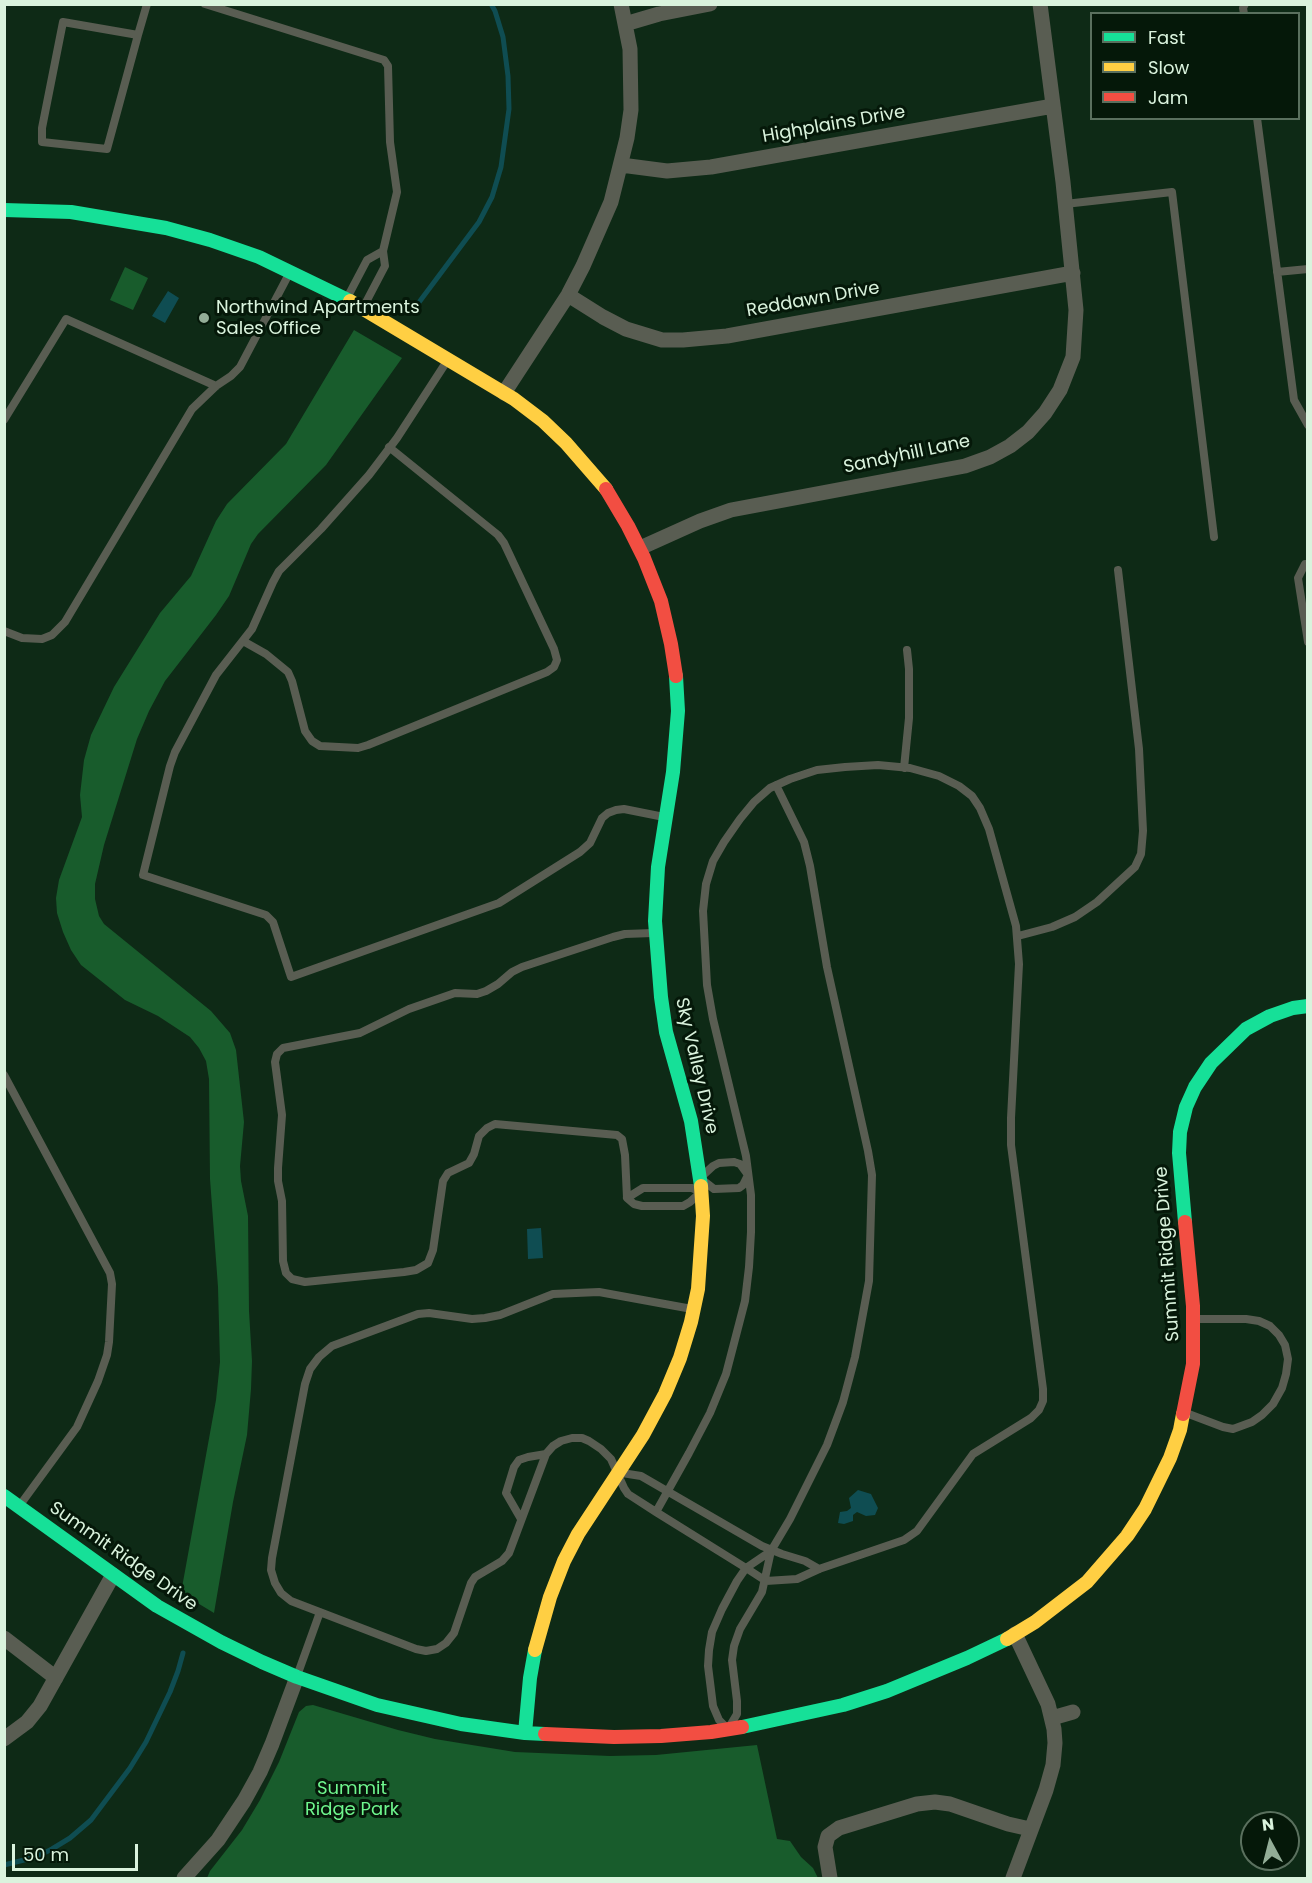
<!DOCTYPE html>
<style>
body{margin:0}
#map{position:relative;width:1312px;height:1883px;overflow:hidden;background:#0e2a16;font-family:Poppins,sans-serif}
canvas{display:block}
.frame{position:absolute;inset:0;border:6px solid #daf3dd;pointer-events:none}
.legend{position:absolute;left:1090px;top:12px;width:210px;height:108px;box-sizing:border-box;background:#051809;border:2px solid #5a705e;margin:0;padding:8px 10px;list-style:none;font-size:18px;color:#daf3dd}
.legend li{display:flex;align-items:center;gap:12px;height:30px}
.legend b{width:30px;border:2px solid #5a705e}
.north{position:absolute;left:1240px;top:1811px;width:60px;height:60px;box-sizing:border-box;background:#051809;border:2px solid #5a705e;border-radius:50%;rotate:353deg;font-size:16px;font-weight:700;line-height:24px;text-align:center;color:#daf3dd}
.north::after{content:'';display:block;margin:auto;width:21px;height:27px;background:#93ad97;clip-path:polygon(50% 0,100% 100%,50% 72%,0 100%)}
.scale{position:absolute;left:12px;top:1844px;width:126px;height:27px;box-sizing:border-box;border:3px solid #daf3dd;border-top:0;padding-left:8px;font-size:18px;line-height:21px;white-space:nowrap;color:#daf3dd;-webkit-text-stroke:4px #051809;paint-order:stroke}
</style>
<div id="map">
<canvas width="1312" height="1883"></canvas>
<div class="frame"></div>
<ul class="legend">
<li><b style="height:8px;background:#16e098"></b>Fast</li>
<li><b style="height:8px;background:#ffcf43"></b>Slow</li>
<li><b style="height:8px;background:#f24e42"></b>Jam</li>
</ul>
<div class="north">N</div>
<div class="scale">50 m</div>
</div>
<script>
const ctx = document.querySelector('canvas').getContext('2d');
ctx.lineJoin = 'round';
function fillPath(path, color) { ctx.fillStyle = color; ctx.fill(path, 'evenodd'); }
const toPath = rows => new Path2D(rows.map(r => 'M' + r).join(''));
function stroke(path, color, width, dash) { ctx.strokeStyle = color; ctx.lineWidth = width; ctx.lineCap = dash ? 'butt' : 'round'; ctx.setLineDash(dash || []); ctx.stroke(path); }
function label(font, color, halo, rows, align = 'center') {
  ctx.font = font + ' Poppins,sans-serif'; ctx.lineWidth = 6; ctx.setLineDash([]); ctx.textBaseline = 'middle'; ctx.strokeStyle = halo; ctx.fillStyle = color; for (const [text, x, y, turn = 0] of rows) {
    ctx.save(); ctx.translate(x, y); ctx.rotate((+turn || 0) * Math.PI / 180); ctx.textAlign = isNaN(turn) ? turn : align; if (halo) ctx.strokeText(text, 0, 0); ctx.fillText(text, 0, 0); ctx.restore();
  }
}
const green = toPath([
 [125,267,148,278,133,310,110,300],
 [354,330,402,358,326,465,258,534,251,544,229,596,216,615,165,681,149,711,137,739,104,845,95,884,95,899,99,916,104,924,211,1011,230,1033,236,1050,244,1122,240,1166,241,1181,248,1216,249,1311,252,1361,251,1389,247,1435,233,1502,214,1613,181,1593,216,1400,220,1362,218,1287,210,1179,209,1079,206,1061,199,1048,190,1037,158,1016,125,1000,81,965,71,950,63,932,57,913,56,898,59,880,82,817,80,795,84,760,91,735,114,687,160,613,191,576,216,521,227,504,286,444],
 [313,1705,398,1730,435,1739,515,1752,610,1756,656,1755,757,1745,777,1839,790,1841,801,1857,813,1868,818,1878,207,1878,210,1871,242,1830,260,1800,279,1762,299,1712,306,1706]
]);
const water = toPath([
 [168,291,179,298,165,323,152,316],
 [541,1228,543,1258,528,1259,527,1229],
 [858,1490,871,1494,878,1508,875,1515,866,1516,857,1512,853,1515,853,1521,844,1524,838,1523,840,1512,847,1511,851,1508,849,1498]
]);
const stream = toPath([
 [414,309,479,222,492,197,501,167,509,109,508,76,503,37,495,11,491,4],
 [4,1865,36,1857,52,1849,70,1838,91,1820,130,1768,146,1742,170,1692,178,1671,183,1653]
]);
const lane = toPath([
 [205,4,384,60,388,66,390,142,397,192,383,251,385,266,364,306],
 [1244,14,1243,8,1245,4],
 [138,35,63,22,42,128,42,142,107,149,138,35,147,4],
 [1257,118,1294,400,1308,425],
 [1065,204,1172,192,1214,537],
 [1277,272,1308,269],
 [347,298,367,260,383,251],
 [447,361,397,438,369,475,321,529,279,571,273,582,252,629,216,675,175,752,170,766,143,875,266,915,273,922,291,977,499,903,580,852,590,843,602,818,608,813,616,810,624,809,664,817],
 [4,420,66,319,216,386],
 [1308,564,1305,564,1298,578,1308,642],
 [4,631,22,638,42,639,52,635,65,622,192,409,216,386,231,376,240,367,290,272],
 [243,641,266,654,288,672,292,681,305,731,312,741,320,746,358,748,368,745,547,672,554,667,557,660,554,649,504,543,498,535,389,447],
 [904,768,909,718,909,669,907,650],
 [1018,936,1052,927,1075,917,1097,902,1135,867,1141,854,1143,831,1139,749,1118,570],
 [4,1075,110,1273,112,1284,109,1342,107,1355,98,1381,77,1427,20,1505],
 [734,1162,740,1164,748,1175,743,1185,739,1188,714,1189,700,1178,713,1166,719,1163,734,1162],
 [627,1198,643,1188,692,1188,701,1192,690,1202,683,1206,642,1206,634,1204,627,1198,625,1155,622,1139,617,1135,495,1124,487,1128,479,1136,474,1154,469,1163,448,1173,443,1181,433,1250,428,1263,416,1270,404,1272,305,1282,292,1279,286,1273,283,1261,282,1201,278,1181,278,1168,282,1115,275,1062,277,1054,283,1048,360,1033,409,1009,455,993,477,994,486,991,498,984,512,972,522,967,613,937,625,934,653,933],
 [1186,1413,1223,1427,1233,1429,1252,1422,1262,1415,1273,1404,1282,1388,1286,1374,1288,1359,1285,1345,1279,1335,1270,1326,1259,1321,1246,1319,1195,1319],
 [622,1473,641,1476,762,1546,782,1554,805,1561,819,1569],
 [656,1512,689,1453,710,1413,726,1374,745,1301,749,1267,751,1232,751,1195,746,1156,713,1019,707,985,703,911,706,884,713,861,724,842,740,819,754,802,770,788,790,779,817,770,845,767,878,765,910,768,939,776,959,786,972,796,980,808,989,829,1016,926,1019,964,1011,1118,1011,1145,1043,1389,1043,1401,1039,1410,1031,1418,973,1454,917,1531,904,1540,819,1569,797,1579,766,1581,746,1568,656,1512,628,1494,624,1488,611,1459,601,1449,589,1441,582,1438,572,1438,561,1441,553,1446,546,1454,509,1553,502,1561,475,1577,471,1583,454,1633,446,1643,437,1649,426,1651,416,1649,291,1601,281,1593,275,1583,271,1570,272,1558,305,1384,310,1369,319,1357,332,1346,418,1314,429,1313,472,1319,485,1318,500,1315,553,1294,599,1292,692,1309],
 [521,1519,506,1493,514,1467,519,1460,528,1457,546,1454],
 [771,1551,746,1568,737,1581,722,1609,712,1632,709,1650,708,1666,713,1706,719,1720,728,1729,737,1714,737,1701,732,1660,734,1646,740,1629,762,1592,771,1551,790,1519,827,1445,843,1402,855,1357,869,1281,872,1175,868,1151,827,967,810,866,804,842,776,785],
 [297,1676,320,1612]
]);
const street = toPath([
 [625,24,659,14,710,4],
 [621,165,667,171,711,167,1053,106],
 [568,295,603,317,626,329,662,340,683,340,727,336,1073,273],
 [504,393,568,295,583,266,611,202,627,138,631,110,630,49,621,4],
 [640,548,700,521,731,510,965,466,990,457,1010,446,1028,432,1045,413,1060,390,1073,357,1076,310,1063,182,1040,4],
 [4,1638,56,1678],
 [1052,1718,1073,1712],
 [4,1739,27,1722,40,1706,113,1575],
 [184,1878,218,1840,244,1801,260,1772,272,1744,297,1677],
 [830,1878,825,1847,828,1836,839,1828,917,1804,935,1802,950,1804,1008,1824,1030,1829],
 [1013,1878,1046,1790,1053,1765,1055,1743,1054,1729,1048,1704,1015,1634]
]);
const fast = toPath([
 [4,210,71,212,166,228,210,240,259,257,350,301],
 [676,676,678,711,673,772,658,867,655,921,661,997,666,1032,691,1121,701,1186],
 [1185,1222,1179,1153,1180,1132,1186,1107,1195,1087,1211,1063,1246,1029,1270,1016,1293,1008,1308,1006],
 [4,1496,157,1606,221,1642,262,1662,297,1677,377,1705,461,1724,525,1733,545,1734],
 [742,1727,843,1705,887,1691,967,1658,1007,1639],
 [525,1733,530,1678,535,1650]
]);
const slow = toPath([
 [350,301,514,399,543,421,566,443,606,489],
 [1007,1639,1035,1622,1087,1582,1127,1536,1145,1509,1170,1458,1180,1430,1183,1414],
 [535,1650,550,1597,564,1561,578,1534,643,1435,665,1394,680,1358,691,1322,698,1289,703,1216,701,1186]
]);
const jam = toPath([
 [606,489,628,526,644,558,661,601,671,644,676,676],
 [1183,1414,1193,1364,1193,1306,1185,1222],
 [545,1734,614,1737,661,1736,711,1732,742,1727]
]);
const markers = [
 [204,318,6,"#93ad97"]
];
const streetNames = [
 ["Highplains Drive",834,125,-10],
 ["Reddawn Drive",813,300,-10],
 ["Sandyhill Lane",907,455,-12],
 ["Sky Valley Drive",696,1066,77],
 ["Summit Ridge Drive",1168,1254,-94],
 ["Summit Ridge Drive",123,1557,35]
];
const poiNames = [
 ["Northwind Apartments",216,308],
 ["Sales Office",216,329]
];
const parkNames = [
 ["Summit",352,1789],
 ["Ridge Park",352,1810]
];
fillPath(green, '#185c2c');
fillPath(water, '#0f4d52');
stroke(stream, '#0f4d52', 5);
stroke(lane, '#595d52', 8);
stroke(street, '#595d52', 15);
stroke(fast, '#16e098', 14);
stroke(slow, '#ffcf43', 14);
stroke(jam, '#f24e42', 14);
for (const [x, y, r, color] of markers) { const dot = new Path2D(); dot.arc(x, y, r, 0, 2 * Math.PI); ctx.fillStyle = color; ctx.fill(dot); stroke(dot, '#051809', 2); }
label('18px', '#daf3dd', '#051809', streetNames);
label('18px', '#daf3dd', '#051809', poiNames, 'left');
label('18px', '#6ff78e', '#051809', parkNames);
</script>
